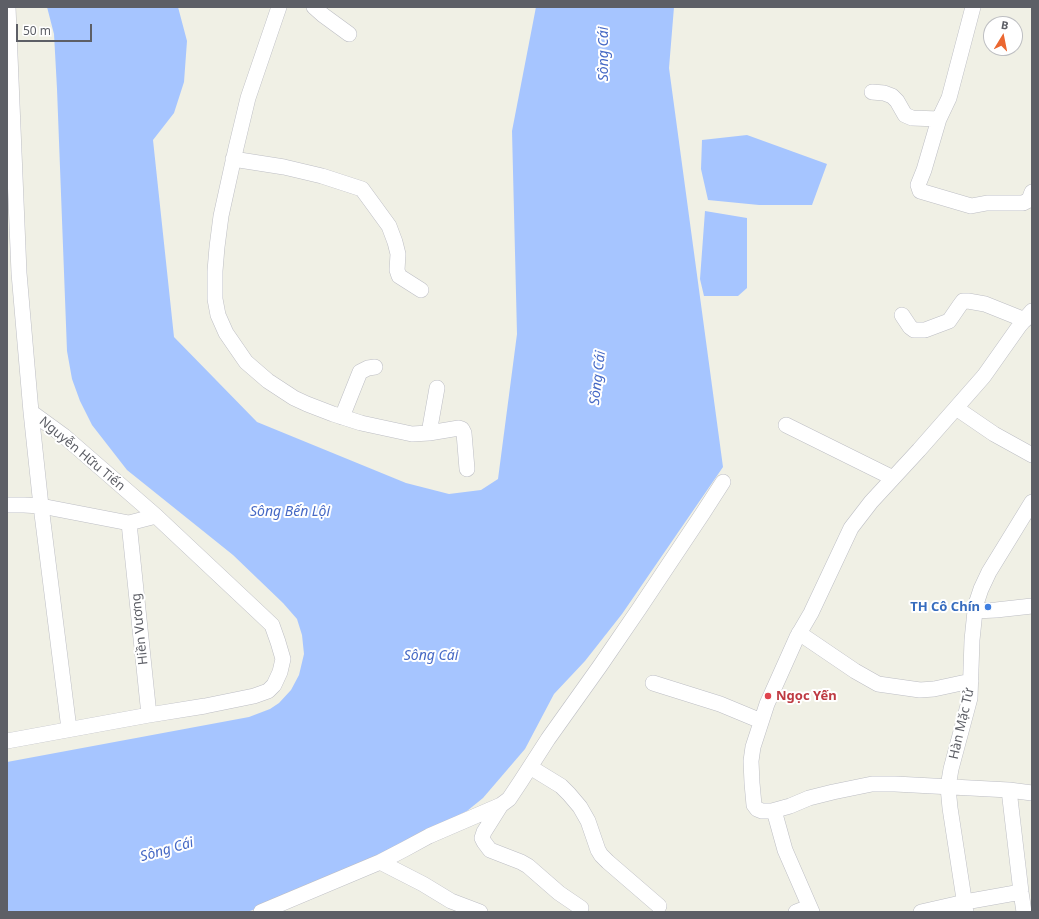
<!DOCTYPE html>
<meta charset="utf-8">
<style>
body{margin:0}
#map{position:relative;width:1039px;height:919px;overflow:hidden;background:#f0f0e5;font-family:"Noto Sans",sans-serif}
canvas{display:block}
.frame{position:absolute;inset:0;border:8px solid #5d5f66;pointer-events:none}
.north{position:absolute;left:983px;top:16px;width:40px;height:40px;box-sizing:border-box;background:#fff;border:1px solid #bebfc2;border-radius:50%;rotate:10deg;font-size:11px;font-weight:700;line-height:16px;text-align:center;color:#5d5f66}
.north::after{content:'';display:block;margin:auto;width:14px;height:18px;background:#eb6730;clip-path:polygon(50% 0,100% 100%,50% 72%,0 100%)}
.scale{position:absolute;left:16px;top:24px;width:76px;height:18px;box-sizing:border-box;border:2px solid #5d5f66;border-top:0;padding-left:5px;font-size:12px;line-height:14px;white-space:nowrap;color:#5d5f66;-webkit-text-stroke:3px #fff;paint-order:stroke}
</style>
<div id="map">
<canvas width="1039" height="919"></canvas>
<div class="frame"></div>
<div class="north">B</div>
<div class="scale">50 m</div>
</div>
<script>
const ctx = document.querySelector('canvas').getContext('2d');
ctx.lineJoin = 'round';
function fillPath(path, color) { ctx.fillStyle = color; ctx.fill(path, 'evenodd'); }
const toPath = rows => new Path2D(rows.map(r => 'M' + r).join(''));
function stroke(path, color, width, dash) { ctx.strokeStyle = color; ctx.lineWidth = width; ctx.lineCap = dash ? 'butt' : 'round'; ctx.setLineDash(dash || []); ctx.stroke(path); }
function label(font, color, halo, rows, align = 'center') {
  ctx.font = font + ' "Noto Sans",sans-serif'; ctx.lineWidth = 4; ctx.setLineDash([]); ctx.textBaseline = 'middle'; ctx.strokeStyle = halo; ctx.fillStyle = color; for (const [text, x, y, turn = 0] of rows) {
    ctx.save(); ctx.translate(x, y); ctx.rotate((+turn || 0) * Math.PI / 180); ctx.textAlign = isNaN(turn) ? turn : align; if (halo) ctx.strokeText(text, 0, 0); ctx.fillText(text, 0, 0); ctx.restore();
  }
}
const water = toPath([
 [47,7,178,7,187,41,184,82,174,113,153,140,174,337,257,422,406,483,449,494,481,490,498,479,517,334,512,131,536,7,674,7,669,68,723,467,622,614,585,661,554,694,525,749,483,798,467,811,303,892,247,912,7,912,7,762,249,717,270,709,279,703,291,690,299,675,304,654,302,635,297,619,283,603,233,555,127,470,92,425,80,401,72,379,67,351,57,89,54,34],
 [747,135,827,164,812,205,759,205,708,200,701,169,702,140],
 [705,211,747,218,747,288,738,296,704,296,700,279]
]);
const minor = toPath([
 [279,7,248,98,236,148,221,216,217,247,215,271,215,299,218,315,226,333,246,362,268,381,294,398,307,404,333,414,361,423,412,434,429,433,459,428,462,429,464,433,467,469],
 [314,7,323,15,349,34],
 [973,7,949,98,939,119,924,170,918,185,920,191,971,206,987,203,1023,203,1029,200,1032,192],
 [872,92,884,93,892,96,897,101,905,115,912,118,939,119],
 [233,159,284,167,322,176,362,189,373,204,389,226,395,242,398,254,397,270,399,276,421,290],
 [902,315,910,327,914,330,925,330,949,321,960,305,963,301,968,301,985,304,1025,320],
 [956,408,994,434,1032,455],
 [31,412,41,506,69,729],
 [342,417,360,372,368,368,375,367],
 [786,425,893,478],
 [429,433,437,388],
 [7,505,24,505,41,506,129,523,156,516],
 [129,523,149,715],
 [975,611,996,610,1032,606],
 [799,633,855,671,878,684,920,690,934,689,971,681],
 [653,683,720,704,761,721],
 [7,741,149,715,205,706,254,696,268,691,274,685,280,672,283,659,278,642,272,625,254,608,156,516,64,436,31,412,19,273,8,7],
 [530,767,561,786,569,794,580,807,588,821,598,850,601,855,608,862,659,906],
 [1009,790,1021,892,1024,912],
 [501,805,484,832,482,838,484,842,490,850,521,862,528,866,559,893,581,908],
 [772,811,790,806,809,798,833,792,872,784,895,784,1009,790,1032,793],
 [380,862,423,884,451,901,480,912],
 [261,912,380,862,405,849,429,836,501,805,509,799,521,781,548,739,600,666,639,609,703,513,723,482],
 [796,912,809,907],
 [812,912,785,850,775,814,772,811,762,811,757,809,754,805,752,783,751,761,753,747,767,704,797,637,811,613,851,528,871,502,919,450,984,376,1020,325,1032,311],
 [921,912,965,902,1021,892],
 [966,912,950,808,948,787,951,769,970,698,972,640,975,611,977,601,981,589,989,572,1032,502]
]);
const markers = [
 [988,607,4,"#3f7fe0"],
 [768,696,4,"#e0444e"]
];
const streetNames = [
 ["Nguyễn Hữu Tiến",82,454,40],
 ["Hiền Vương",140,629,-96],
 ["Hàn Mặc Tử",962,724,-77]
];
const shopNames = [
 ["TH Cô Chín",980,607]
];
const healthNames = [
 ["Ngọc Yến",776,696]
];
const waterNames = [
 ["Sông Cái",604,54,-90],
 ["Sông Cái",598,378,-83],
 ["Sông Bến Lội",290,512],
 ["Sông Cái",431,656],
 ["Sông Cái",167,850,-16]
];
fillPath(water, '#a6c5ff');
stroke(minor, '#bdbec4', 16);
stroke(minor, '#fff', 15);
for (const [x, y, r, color] of markers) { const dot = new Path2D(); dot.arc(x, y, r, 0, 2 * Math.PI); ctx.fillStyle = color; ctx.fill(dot); stroke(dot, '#fff', 1.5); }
label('13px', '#5d5f66', '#fff', streetNames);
label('bold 13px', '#366cbe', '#fff', shopNames, 'right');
label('bold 13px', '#be3a42', '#fff', healthNames, 'left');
label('italic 14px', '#4669c5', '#fff', waterNames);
</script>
